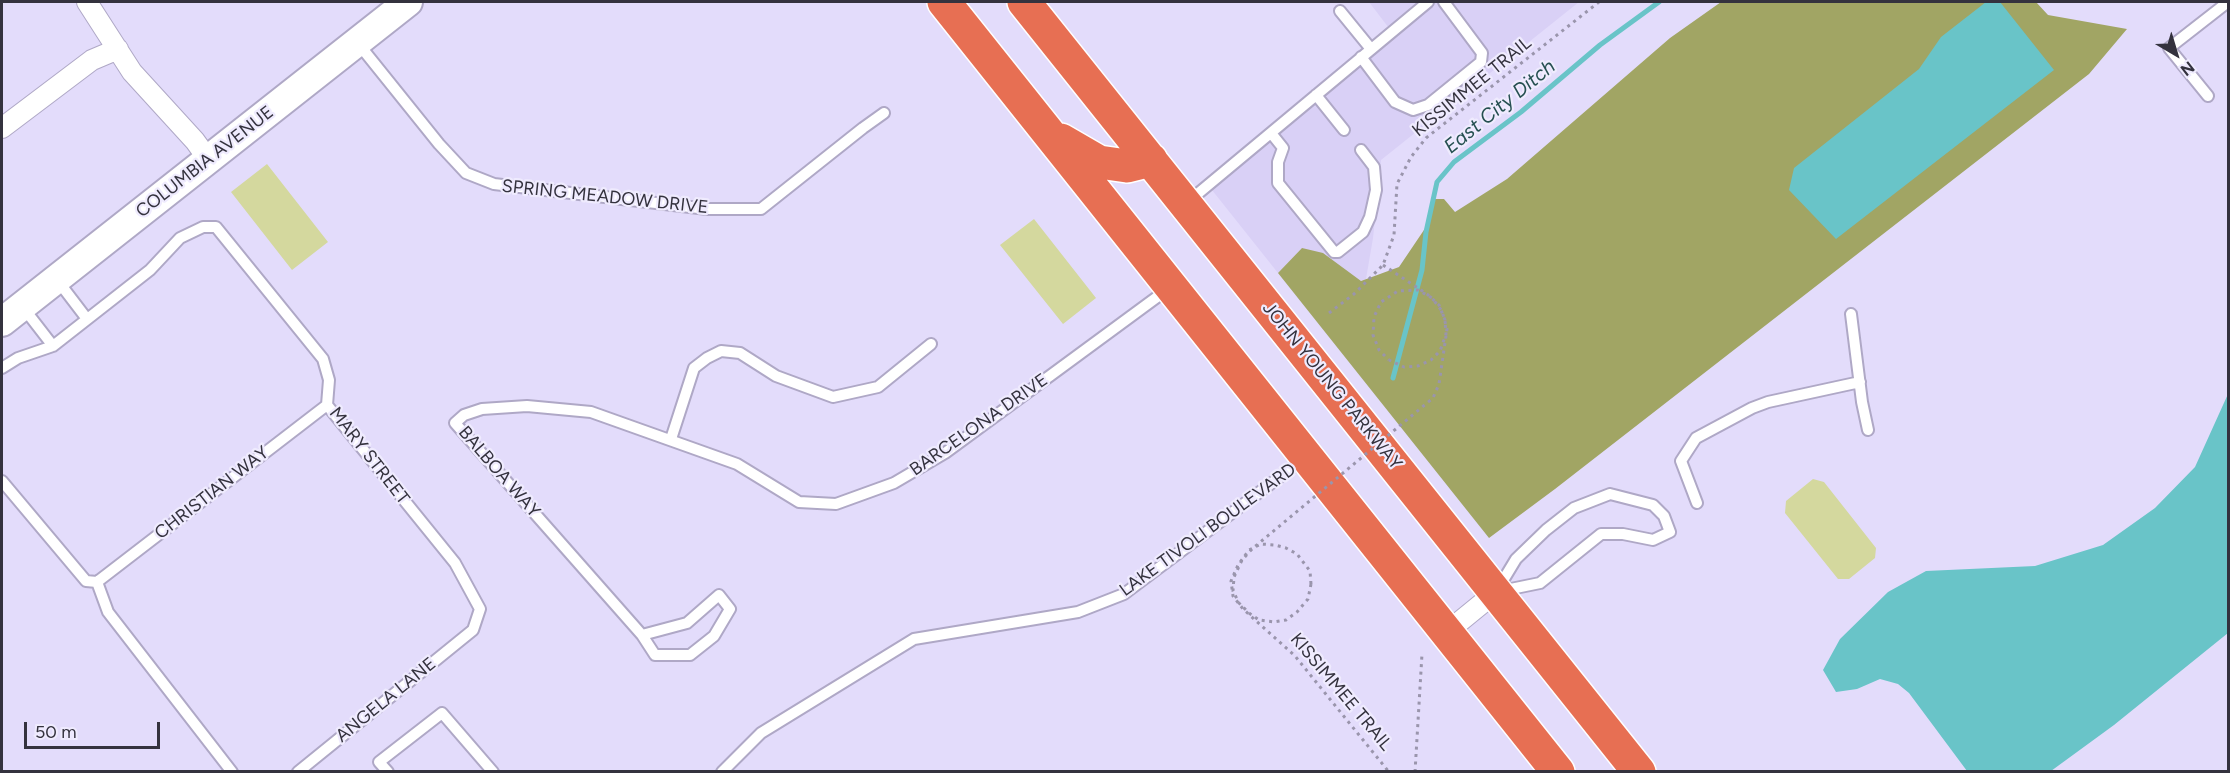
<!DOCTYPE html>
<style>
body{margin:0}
#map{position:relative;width:2230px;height:773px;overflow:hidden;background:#e3dcfb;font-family:Figtree,sans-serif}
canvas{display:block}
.frame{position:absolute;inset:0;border:3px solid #34323e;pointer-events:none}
.north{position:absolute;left:2146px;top:24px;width:60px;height:60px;-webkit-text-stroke:4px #efebfe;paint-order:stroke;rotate:142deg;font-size:16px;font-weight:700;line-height:24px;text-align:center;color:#34323e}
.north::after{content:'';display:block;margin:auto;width:21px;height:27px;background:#34323e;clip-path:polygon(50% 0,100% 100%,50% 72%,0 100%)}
.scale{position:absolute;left:24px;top:722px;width:136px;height:27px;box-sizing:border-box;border:3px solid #34323e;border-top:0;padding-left:8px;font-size:18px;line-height:21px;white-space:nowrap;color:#34323e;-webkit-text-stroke:4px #efebfe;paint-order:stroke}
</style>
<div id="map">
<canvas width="2230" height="773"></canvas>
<div class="frame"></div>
<div class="north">N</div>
<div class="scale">50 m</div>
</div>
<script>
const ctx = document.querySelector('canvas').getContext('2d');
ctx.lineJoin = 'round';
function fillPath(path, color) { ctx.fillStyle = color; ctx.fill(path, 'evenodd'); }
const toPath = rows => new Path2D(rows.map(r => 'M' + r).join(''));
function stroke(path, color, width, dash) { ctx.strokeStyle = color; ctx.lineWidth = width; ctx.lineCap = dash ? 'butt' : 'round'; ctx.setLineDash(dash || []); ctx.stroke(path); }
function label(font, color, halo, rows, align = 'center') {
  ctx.font = font + ' Figtree,sans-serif'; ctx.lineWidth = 4.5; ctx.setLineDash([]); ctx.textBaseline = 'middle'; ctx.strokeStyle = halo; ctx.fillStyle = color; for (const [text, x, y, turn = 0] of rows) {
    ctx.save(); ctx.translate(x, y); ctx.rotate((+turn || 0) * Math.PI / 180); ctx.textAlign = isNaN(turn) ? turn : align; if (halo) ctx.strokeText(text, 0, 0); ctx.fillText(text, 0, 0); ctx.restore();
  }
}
const built = toPath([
 [1369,2,1579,2,1381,160,1373,238,1366,279,1361,281,1302,248,1278,273,1208,185,1392,32]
]);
const green = toPath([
 [267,164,328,242,292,270,231,192],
 [1034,219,1096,298,1063,324,1000,245],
 [1813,479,1824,482,1876,548,1875,558,1849,579,1838,579,1785,513,1786,501]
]);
const forest = toPath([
 [1721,2,2036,2,2048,15,2127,29,2089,74,1555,489,1489,538,1278,273,1302,248,1323,253,1361,281,1399,267,1426,227,1434,199,1444,199,1455,212,1507,179,1670,38]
]);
const water = toPath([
 [1986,2,2000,2,2054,70,1836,239,1789,190,1794,168,1919,69,1941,37],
 [2228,394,2228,633,2114,725,2051,771,1967,771,1909,693,1898,684,1880,679,1857,689,1836,692,1823,670,1840,639,1888,592,1926,571,2035,566,2103,545,2155,508,2195,467]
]);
const stream = toPath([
 [1393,378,1422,270,1426,232,1437,182,1454,162,1521,112,1600,45,1659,2]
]);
const path = toPath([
 [1383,265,1427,294,1439,305,1445,320,1446,334,1440,351,1431,360,1418,366,1404,367,1389,360],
 [1329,313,1354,294,1383,265,1394,235,1397,184,1411,157,1426,138,1599,2],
 [1311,584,1310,571,1297,554,1286,548,1275,545,1261,544,1249,550,1238,565,1231,581,1233,596,1243,609,1295,656,1389,772],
 [1415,772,1422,654]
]);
const lane = toPath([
 [1340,11,1371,49],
 [357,42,439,144,466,173,494,184,707,209,761,209,863,128,884,113],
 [1361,57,1395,102,1413,110,1428,105,1481,62,1482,53,1444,2],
 [1316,95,1344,130],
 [2208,96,2169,48,2228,2],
 [1271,133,1283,148,1278,162,1278,183,1334,252,1338,252,1363,232,1370,217,1376,190,1374,167,1361,150],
 [1189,201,1428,2],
 [58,281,87,319],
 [22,306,53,346],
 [1851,314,1862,402,1868,430],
 [2,368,18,358,53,346,150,270,180,238,203,227,216,227,323,359,329,380,327,405,455,563,480,609,473,630,298,772],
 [671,439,694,368,707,358,721,351,740,353,776,376,833,397,878,387,931,344],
 [2,481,86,581,97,582,108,612,232,772],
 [1610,494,1653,505,1664,516,1670,532,1653,540,1623,534,1601,534,1540,583,1496,592,1516,559,1546,530,1574,508,1610,494],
 [1697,503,1681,461,1696,438,1752,408,1768,402,1860,382],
 [97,582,327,405],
 [642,635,687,623,719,595,730,609,714,636,690,655,655,655,642,635,455,423,464,415,482,409,527,406,591,412,737,464,799,502,836,504,894,483,945,453,1168,289],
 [388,772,379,762,442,713,493,772],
 [722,772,761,733,914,639,1078,612,1124,594,1305,458]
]);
const street = toPath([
 [87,2,132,72,195,141,208,159],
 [2,128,92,60,118,49],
 [1447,632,1496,592]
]);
const secondary = toPath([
 [2,322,408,2]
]);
const highway = toPath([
 [944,2,1558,772],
 [1024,2,1639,772],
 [1061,140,1099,162,1127,166,1151,160]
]);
const pathBridge = toPath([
 [1311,584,1308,599,1297,612,1286,620,1274,622,1259,620,1249,613,1239,603,1233,591,1234,577,1242,560,1252,549,1433,398,1439,384,1447,329,1442,311,1432,298,1418,290,1398,291,1381,302,1374,317,1373,335,1379,350,1389,360]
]);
const streetNames = [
 ["KISSIMMEE TRAIL",1472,87,-39],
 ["COLUMBIA AVENUE",205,162,-38],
 ["SPRING MEADOW DRIVE",605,197,6],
 ["JOHN YOUNG PARKWAY",1332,386,51],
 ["BARCELONA DRIVE",979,425,-35],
 ["MARY STREET",369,456,52],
 ["BALBOA WAY",499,472,49],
 ["CHRISTIAN WAY",212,493,-38],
 ["LAKE TIVOLI BOULEVARD",1208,530,-36],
 ["KISSIMMEE TRAIL",1341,692,50],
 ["ANGELA LANE",386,700,-39]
];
const waterNames = [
 ["East City Ditch",1500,107,-39]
];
fillPath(built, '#d9d0f6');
fillPath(green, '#d4d89e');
fillPath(forest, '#a1a564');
fillPath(water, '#69c4c8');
stroke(stream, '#69c4c8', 5);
stroke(lane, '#afa8c6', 14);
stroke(street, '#afa8c6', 22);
stroke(secondary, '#afa8c6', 32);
stroke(highway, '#fff', 36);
stroke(path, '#9a95ac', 3, [3, 4.5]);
stroke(lane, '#fff', 10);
stroke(street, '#fff', 20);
stroke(secondary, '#fff', 28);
stroke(highway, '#e76f53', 33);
stroke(pathBridge, '#9a95ac', 3, [3, 4.5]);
label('18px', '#34323e', '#efebfe', streetNames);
label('italic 20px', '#265051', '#efebfe', waterNames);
</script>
